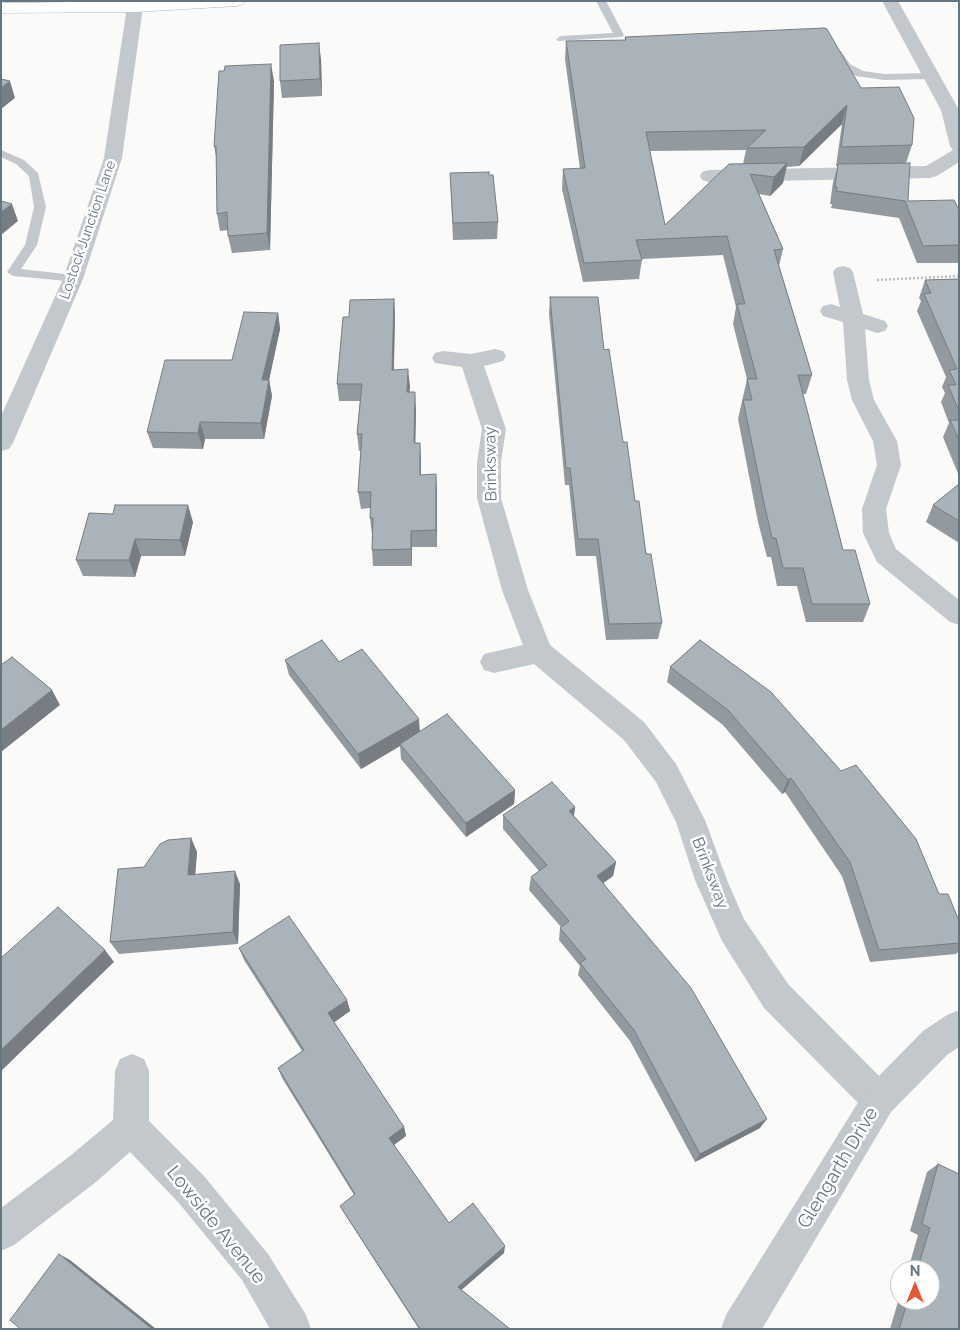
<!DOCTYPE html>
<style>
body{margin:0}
#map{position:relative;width:960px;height:1330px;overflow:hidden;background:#fafaf8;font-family:Raleway,sans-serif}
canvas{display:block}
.frame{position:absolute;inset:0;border:2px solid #657683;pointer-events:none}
.north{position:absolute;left:890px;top:1260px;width:50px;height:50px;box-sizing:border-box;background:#fff;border:1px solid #c1c8cd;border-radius:50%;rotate:0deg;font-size:14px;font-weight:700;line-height:20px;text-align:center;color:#657683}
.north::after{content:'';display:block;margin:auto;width:18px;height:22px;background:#e4572e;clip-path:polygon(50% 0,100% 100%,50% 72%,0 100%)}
</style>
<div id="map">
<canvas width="960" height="1330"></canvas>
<div class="frame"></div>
<div class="north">N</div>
</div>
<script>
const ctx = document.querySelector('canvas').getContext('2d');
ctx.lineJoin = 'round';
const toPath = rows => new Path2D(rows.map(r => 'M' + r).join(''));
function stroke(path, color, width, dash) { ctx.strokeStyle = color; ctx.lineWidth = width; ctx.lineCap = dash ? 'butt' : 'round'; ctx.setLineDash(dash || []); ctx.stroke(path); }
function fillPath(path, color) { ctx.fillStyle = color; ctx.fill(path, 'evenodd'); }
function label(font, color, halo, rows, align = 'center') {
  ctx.font = font + ' Raleway,sans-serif'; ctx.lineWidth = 5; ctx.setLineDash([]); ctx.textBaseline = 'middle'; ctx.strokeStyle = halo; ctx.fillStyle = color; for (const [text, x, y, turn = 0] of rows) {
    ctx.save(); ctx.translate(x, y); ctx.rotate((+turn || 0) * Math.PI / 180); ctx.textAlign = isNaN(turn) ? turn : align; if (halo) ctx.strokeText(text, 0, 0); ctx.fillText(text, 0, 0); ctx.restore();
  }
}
const path = toPath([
 [877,280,959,276]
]);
const service = toPath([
 [596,1,606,1,624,35,622,37,558,41,556,39,561,36,613,33,596,1],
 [838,50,841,51,850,64,863,71,884,74,931,73,936,76,931,79,884,80,856,76,842,68,833,53,838,50],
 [1,150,24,160,38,173,46,207,37,245,21,269,73,275,77,276,79,279,77,282,13,276,7,272,25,245,34,207,29,176,16,164,1,157,1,150]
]);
const minor = toPath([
 [882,1,898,1,959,110,959,162,937,176,930,178,709,182,702,180,700,176,702,172,709,170,926,166,953,150,950,146,941,110,882,1],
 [135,2,141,4,143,7,122,158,83,279,13,443,9,449,1,451,1,416,63,279,104,158,127,7,129,4,135,2],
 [843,266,850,268,853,272,863,314,885,321,888,326,885,331,877,333,865,329,869,380,874,400,897,441,901,465,886,509,889,533,896,549,959,600,959,625,950,622,877,562,863,533,862,509,877,465,873,441,852,400,847,380,843,322,823,316,820,311,823,306,831,304,840,307,833,272,836,268,843,266],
 [495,349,503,351,506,356,503,361,484,366,506,429,501,462,501,498,528,590,550,645,644,722,676,764,705,820,727,880,744,919,788,984,891,1088,897,1100,891,1112,879,1118,867,1112,764,1008,722,941,695,880,676,822,656,782,624,740,534,664,494,673,484,670,480,662,484,654,523,645,502,590,477,498,477,462,482,429,462,367,435,363,432,358,435,353,443,351,471,354,495,349],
 [132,1054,144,1059,149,1071,149,1121,204,1176,268,1254,306,1315,311,1329,270,1329,242,1280,178,1202,130,1152,96,1182,14,1245,1,1251,1,1208,70,1156,113,1120,115,1071,120,1059,132,1054]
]);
const tertiary = toPath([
 [959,1010,959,1047,947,1055,891,1112,762,1329,721,1329,726,1315,867,1088,923,1031,947,1015,959,1010]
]);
const trunk = toPath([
 [152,1,245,1,243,4,237,6,135,12,1,13,1,3,152,1]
]);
const wall = toPath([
 [625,37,861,88,912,145,906,163,908,201,959,210,959,263,917,263,899,218,831,208,832,204,830,204,833,182,838,166,836,166,842,124,799,166,787,167,783,183,770,196,759,194,783,249,779,266,812,375,806,394,803,394,843,550,870,604,863,622,806,622,797,586,777,586,771,557,767,557,758,522,738,419,747,379,733,324,736,307,723,255,642,259,639,279,583,282,562,189,563,169,580,169,565,59,566,41,625,40],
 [746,150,743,164,665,225,650,151],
 [321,59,322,96,282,98,280,81],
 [274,81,270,250,232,253,228,236,228,230,220,231,217,214,216,156,214,146],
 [450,173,498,222,497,239,453,240],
 [959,279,959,476,943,437,949,423,941,402,945,393,942,387,946,377,917,311,921,301,919,298,925,280],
 [550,297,604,350,635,501,662,623,658,639,606,640,596,556,576,556,569,485,565,485,549,314],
 [394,299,395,317,394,370,410,386,409,392,416,410,415,443,421,460,421,475,436,474,437,547,412,547,412,566,373,566,372,550,372,534,370,518,370,508,361,509,358,492,361,451,359,451,357,434,360,401,339,401,337,384,349,317],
 [278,313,280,329,269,380,272,396,264,439,205,439,203,449,153,448,147,432,232,360],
 [959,484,959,543,926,522,933,505],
 [89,513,193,522,185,556,141,556,135,577,83,576,76,560],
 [700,640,939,894,959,921,959,951,956,954,870,962,842,876,785,792,782,794,723,725,667,682,670,667],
 [285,660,339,662,420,731,515,790,514,804,466,837,401,759,400,746,361,769,289,675],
 [575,807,574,816,616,862,613,876,603,883,760,1128,695,1162,630,1041,578,975,580,966,559,940,560,928,561,927,529,890,531,877,539,871,503,829,503,815],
 [191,838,197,852,195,875,240,884,238,944,119,954,110,942],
 [239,948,347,1000,350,1011,334,1022,404,1127,406,1136,394,1145,449,1223,504,1253,461,1290,510,1329,419,1329,344,1213,340,1206,354,1195,282,1078,278,1068,302,1051,244,960],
 [938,1164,959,1329,890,1329,900,1295,900,1300,930,1300,930,1270,908,1270,918,1235,910,1231,927,1172]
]);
const shadedWall = toPath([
 [319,43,321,59,322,96,320,79],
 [271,64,274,81,270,250,267,233],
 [10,81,15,98,1,109,1,88],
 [847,105,842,124,799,166,804,147],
 [787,163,783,183,770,196,774,177],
 [12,204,18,221,1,235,1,212],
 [394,299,395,317,393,387,392,370],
 [278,313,280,329,269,380,272,396,264,439,261,423,262,380],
 [408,369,410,386,408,410,407,392],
 [415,392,416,410,415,460,414,443],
 [200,422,205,439,203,449,198,433],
 [420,443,421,460,421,491,420,475],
 [436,474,437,491,437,547,436,530],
 [188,505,193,522,185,556,180,540],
 [411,531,412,547,412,566,411,549],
 [135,539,141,556,135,577,129,560],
 [52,690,60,705,1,752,1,730],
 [419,719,420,734,400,744,400,746,361,769,358,754],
 [791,778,785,792,782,794,788,780],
 [515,790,514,804,466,837,466,823],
 [575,807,573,821,569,811],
 [191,838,197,852,194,889,188,875],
 [616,862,613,876,595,889,597,876],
 [235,871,240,884,238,944,233,932],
 [105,950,114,962,1,1071,1,1050],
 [347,1000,350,1011,332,1024,328,1013],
 [767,1119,760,1128,695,1162,700,1154],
 [404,1127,406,1136,391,1147,389,1138],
 [505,1246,504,1253,458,1293,458,1287],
 [59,1254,70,1260,156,1329,152,1329]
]);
const building = toPath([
 [824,28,827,29,861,88,899,87,914,118,912,145,841,147,847,105,804,147,747,148,766,130,646,132,665,225,729,164,787,163,774,177,750,174,783,249,774,250,812,375,798,375,843,550,855,550,870,604,812,604,803,568,783,568,776,538,772,538,764,503,743,400,752,400,747,379,757,379,737,304,745,304,727,236,636,240,642,260,584,263,563,169,585,168,566,41,626,40,625,37,824,28],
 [319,43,320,79,280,81,280,45,319,43],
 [271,64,267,233,228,236,227,212,217,214,216,146,214,146,219,71,224,71,225,66,271,64],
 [1,79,10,81,1,88,1,79],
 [910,163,908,201,954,200,959,210,959,245,923,246,905,201,836,191,837,187,835,187,838,164,910,163],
 [489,172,489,175,493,175,498,222,453,223,450,173,489,172],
 [1,201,12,204,1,212,1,201],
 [959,279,959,411,948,385,956,385,949,370,957,369,924,294,931,293,925,280,959,279],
 [550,297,598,297,604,350,609,349,623,442,627,442,635,501,639,501,646,554,651,554,662,623,609,624,598,539,578,539,570,468,566,468,550,297],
 [394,299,392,370,408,369,407,392,415,392,414,443,420,443,420,475,436,474,436,530,411,531,411,549,372,550,373,518,370,518,371,492,358,492,362,434,357,434,362,384,337,384,343,317,349,317,350,300,394,299],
 [244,312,278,313,262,380,269,380,261,423,200,422,198,433,147,432,165,360,232,360,244,312],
 [950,420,959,420,959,440,950,420],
 [959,484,959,521,933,505,959,484],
 [115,505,188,505,180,540,135,539,129,560,76,560,89,513,113,514,115,505],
 [322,640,339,662,362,649,419,719,358,754,285,660,322,640],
 [700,640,771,692,841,771,856,765,916,839,939,894,948,894,959,921,959,943,879,950,850,862,791,778,788,780,728,710,670,667,700,640],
 [12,657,52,690,1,730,1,665,12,657],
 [447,714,515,790,466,823,400,744,447,714],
 [552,782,575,807,569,811,616,862,597,876,691,988,767,1119,700,1154,634,1030,580,963,586,959,560,928,569,921,531,877,547,865,503,815,552,782],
 [191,838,188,875,235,871,233,932,110,942,118,869,144,867,160,844,168,840,191,838],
 [58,907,105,950,1,1050,1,958,58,907],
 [289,916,347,1000,328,1013,404,1127,389,1138,449,1223,473,1203,505,1246,458,1287,510,1329,420,1329,340,1206,355,1194,278,1068,304,1050,239,948,289,916],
 [938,1164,959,1174,959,1329,899,1329,908,1300,930,1300,930,1270,917,1270,930,1228,922,1224,938,1164],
 [59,1254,152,1329,20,1329,10,1320,59,1254]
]);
const farStreetnames = [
 ["Lostock Junction Lane",88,230,-71]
];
const streetNames = [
 ["Brinksway",491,464,-91],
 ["Brinksway",710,873,69]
];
const nearStreetnames = [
 ["Glengarth Drive",838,1168,-59],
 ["Lowside Avenue",216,1225,51]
];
stroke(trunk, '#b4b9bd', 1);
stroke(path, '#bbbfc2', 2.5, [2, 2]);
fillPath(service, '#c3c8cc');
fillPath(minor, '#c3c8cc');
fillPath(tertiary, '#c3c8cc');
fillPath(trunk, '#fff');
fillPath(wall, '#929a9f');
fillPath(shadedWall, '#777d82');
fillPath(building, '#aab3b9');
stroke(building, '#777d82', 1);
label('14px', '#657683', '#fff', farStreetnames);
label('16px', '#657683', '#fff', streetNames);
label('19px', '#657683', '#fff', nearStreetnames);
</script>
